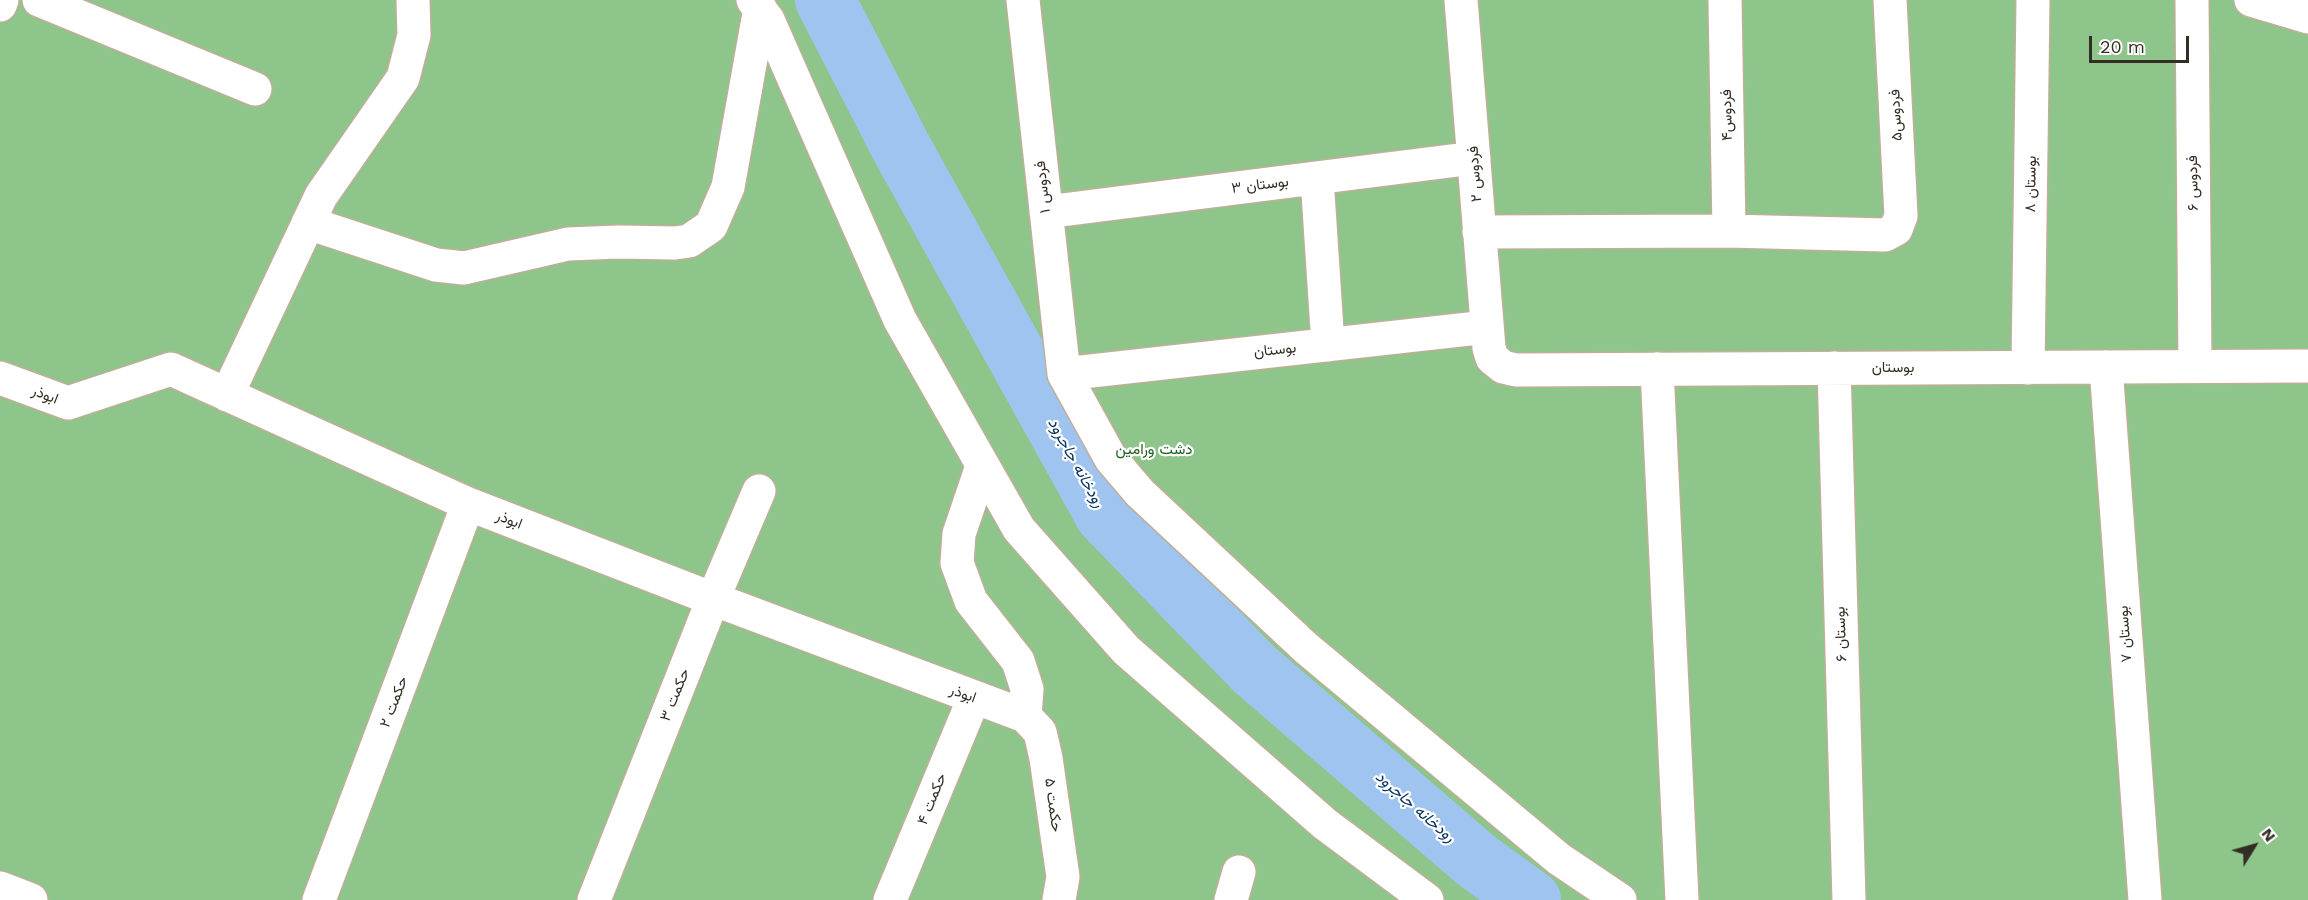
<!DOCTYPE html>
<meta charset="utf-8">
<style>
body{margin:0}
#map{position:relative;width:2308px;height:900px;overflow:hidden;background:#f8e4ce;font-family:"Work Sans",sans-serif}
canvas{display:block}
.north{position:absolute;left:2224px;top:816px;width:60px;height:60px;-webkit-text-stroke:4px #fff;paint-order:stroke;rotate:53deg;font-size:16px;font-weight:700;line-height:24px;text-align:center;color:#342d24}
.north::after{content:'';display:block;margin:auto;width:21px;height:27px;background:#342d24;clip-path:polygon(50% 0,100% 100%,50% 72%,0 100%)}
.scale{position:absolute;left:2089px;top:36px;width:100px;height:27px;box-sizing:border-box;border:3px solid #342d24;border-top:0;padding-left:8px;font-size:18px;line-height:21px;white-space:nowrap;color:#342d24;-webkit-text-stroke:4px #fff;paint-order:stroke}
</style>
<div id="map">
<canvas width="2308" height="900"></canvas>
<div class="north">N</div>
<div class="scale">20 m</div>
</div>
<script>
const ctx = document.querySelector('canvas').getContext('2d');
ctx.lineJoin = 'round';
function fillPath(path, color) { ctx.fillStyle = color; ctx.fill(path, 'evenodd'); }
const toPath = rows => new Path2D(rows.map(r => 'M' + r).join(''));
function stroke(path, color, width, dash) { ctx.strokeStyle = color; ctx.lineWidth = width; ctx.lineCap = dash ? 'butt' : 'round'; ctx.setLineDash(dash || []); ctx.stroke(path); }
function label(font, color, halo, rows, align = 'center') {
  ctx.font = font + ' "Work Sans",Vazirmatn,sans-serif'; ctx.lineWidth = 4.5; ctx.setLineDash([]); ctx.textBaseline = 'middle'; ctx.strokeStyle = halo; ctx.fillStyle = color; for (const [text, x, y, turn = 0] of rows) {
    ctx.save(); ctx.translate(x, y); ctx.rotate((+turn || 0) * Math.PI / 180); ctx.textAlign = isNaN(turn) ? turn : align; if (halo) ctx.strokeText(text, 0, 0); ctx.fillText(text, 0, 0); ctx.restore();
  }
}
const green = toPath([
 [0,0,2308,0,2308,900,0,900]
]);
const river = toPath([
 [825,0,903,151,1105,515,1254,669,1477,861,1531,900]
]);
const minor = toPath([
 [39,0,255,89],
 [753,0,768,20,900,320,1019,529,1126,650,1325,824,1427,900],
 [1023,0,1064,374,1111,459,1140,493,1306,648,1559,859,1620,900],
 [1461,0,1489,348,1492,358,1503,367,1516,370,2308,366],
 [1725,0,1729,231],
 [2192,0,2195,366],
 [2251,0,2308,17],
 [0,5,2,0],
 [1317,178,1328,345],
 [1046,212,1474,158],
 [308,223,436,265,464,268,568,244,618,242,675,243,689,241,711,226,728,187,760,8],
 [1479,232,1729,231,1885,235,1896,229,1901,216,1890,0],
 [2106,367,2145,900],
 [1834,368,1849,900],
 [2028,368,2033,0],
 [1657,369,1682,900],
 [1064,374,1487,327],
 [0,378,68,403,171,369,468,504,713,599,1025,716,1040,732,1046,758,1063,877,1059,900],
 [227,395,321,196,403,78,414,35,413,0],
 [982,466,959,534,957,563,971,601,1018,661,1027,689,1025,716],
 [0,888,31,900],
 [319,900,468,504],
 [594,900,713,599,759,491],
 [890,900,974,698],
 [1231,900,1239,872]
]);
const streetNames = [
 ["فردوس۴",1727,115,-91],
 ["فردوس۵",1896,115,-93],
 ["فردوس ۲",1475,174,-94],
 ["فردوس ۶",2193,183,-91],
 ["بوستان ۸",2031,184,-89],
 ["بوستان ۳",1260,185,-7],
 ["فردوس ۱",1043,187,-96],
 ["بوستان",1275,350,-6],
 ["بوستان",1893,368],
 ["ابوذر",45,395,21],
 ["ابوذر",509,520,21],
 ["بوستان ۶",1841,634,-92],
 ["بوستان ۷",2125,634,-94],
 ["ابوذر",963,694,20],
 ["حکمت ۳",675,695,-68],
 ["حکمت ۲",394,702,-69],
 ["حکمت ۴",932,799,-68],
 ["حکمت ۵",1053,805,82]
];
const parkNames = [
 ["دشت ورامین",1154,450]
];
const waterNames = [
 ["رودخانه جاجرود",1076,463,61],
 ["رودخانه جاجرود",1415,807,41]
];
fillPath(green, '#8ec58a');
stroke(river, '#a0c4f0', 60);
stroke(minor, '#c1ae99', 36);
stroke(minor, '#fff', 33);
label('15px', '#342d24', '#fff', streetNames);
label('15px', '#1b5f19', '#fff', parkNames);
label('italic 16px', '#0c3764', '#fff', waterNames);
</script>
